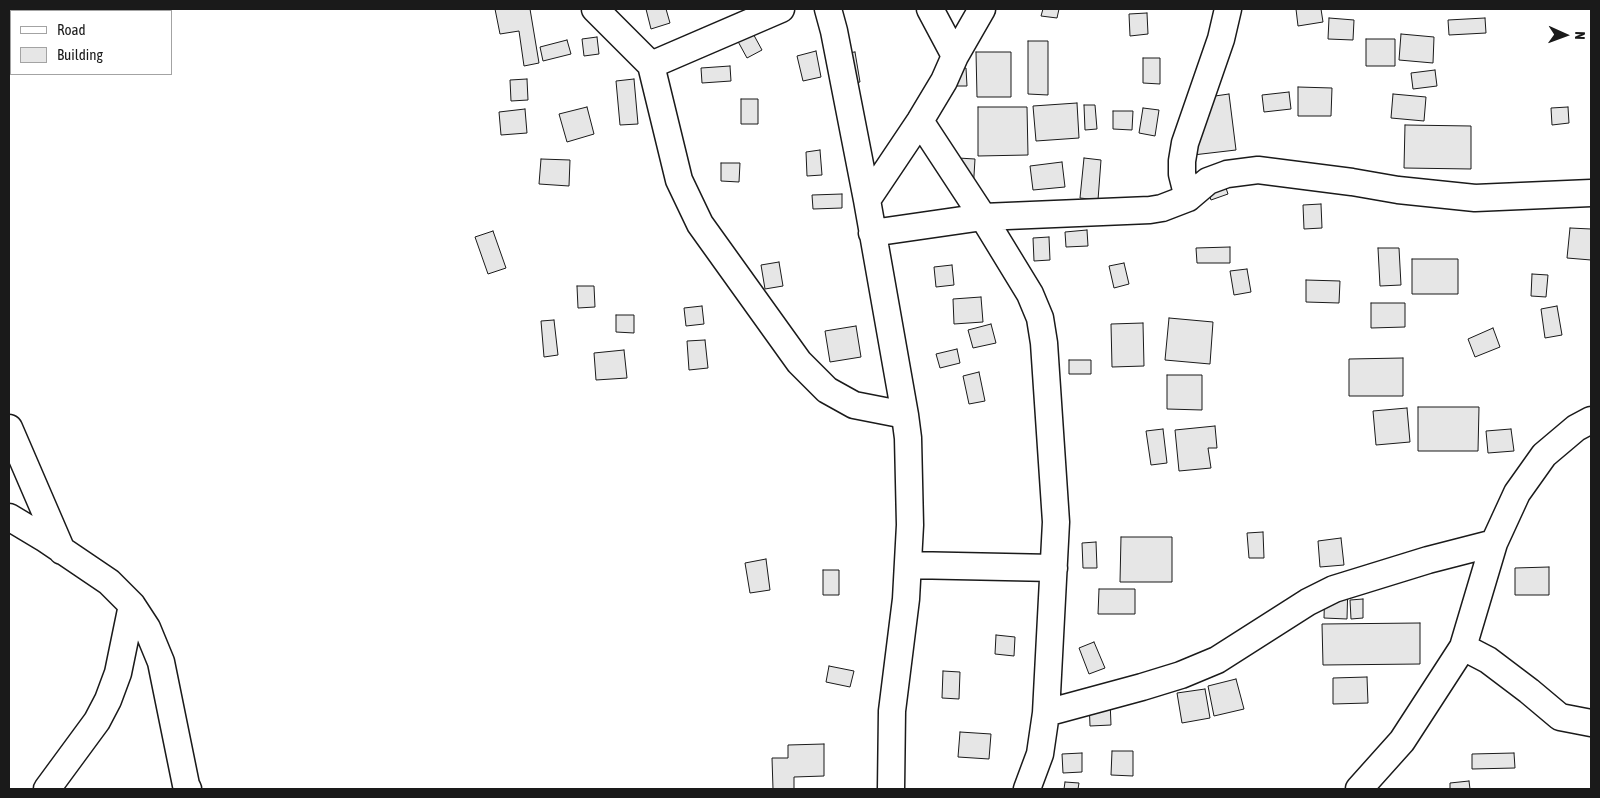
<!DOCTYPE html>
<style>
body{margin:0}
#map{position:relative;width:1600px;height:798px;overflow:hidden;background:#fff;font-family:"Asap Condensed",sans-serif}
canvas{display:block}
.frame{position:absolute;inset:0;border:10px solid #1a1a1a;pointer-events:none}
.legend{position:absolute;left:10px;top:10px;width:162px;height:65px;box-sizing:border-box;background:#fff;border:1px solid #a3a3a3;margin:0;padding:6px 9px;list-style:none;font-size:15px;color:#1a1a1a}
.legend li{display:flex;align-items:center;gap:10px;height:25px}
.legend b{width:25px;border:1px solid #a3a3a3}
.north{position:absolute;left:1540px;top:10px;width:50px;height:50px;-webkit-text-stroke:4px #fff;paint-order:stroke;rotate:92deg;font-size:14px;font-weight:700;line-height:20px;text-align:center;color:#1a1a1a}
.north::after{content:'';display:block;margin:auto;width:18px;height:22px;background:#1a1a1a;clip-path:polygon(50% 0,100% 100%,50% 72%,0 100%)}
</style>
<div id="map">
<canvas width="1600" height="798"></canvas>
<div class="frame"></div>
<ul class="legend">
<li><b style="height:6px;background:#fff"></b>Road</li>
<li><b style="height:14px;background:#e6e6e6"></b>Building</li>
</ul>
<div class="north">N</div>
</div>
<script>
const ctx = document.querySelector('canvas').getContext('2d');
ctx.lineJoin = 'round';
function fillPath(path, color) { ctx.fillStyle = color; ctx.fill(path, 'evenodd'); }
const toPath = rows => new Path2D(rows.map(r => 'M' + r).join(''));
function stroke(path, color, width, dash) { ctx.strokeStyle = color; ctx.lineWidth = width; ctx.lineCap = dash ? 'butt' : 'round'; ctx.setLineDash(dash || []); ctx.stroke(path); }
const building = toPath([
 [495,9,530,9,539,63,524,66,519,31,500,34,495,9],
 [646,9,666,9,670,23,651,29,646,9],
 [1043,9,1059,9,1057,18,1041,16,1043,9],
 [1296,9,1321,9,1323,22,1298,26,1296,9],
 [1147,13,1148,34,1130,36,1129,14,1147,13],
 [1329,18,1354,20,1353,40,1328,39,1329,18],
 [1485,18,1486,33,1449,35,1448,20,1485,18],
 [750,28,762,50,747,58,735,36,750,28],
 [1401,34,1434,37,1433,63,1399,60,1401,34],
 [597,37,599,54,584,56,582,39,597,37],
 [1366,39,1395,39,1395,66,1366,66,1366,39],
 [567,40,571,54,543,61,540,47,567,40],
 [1028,41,1048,41,1048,95,1028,94,1028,41],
 [816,51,821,77,803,81,797,56,816,51],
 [855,52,860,82,844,85,839,54,855,52],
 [976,52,1011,52,1011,97,977,97,976,52],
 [1143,58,1160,58,1160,84,1143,83,1143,58],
 [730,66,731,81,702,83,701,68,730,66],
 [945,68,966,68,967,86,945,86,945,68],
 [1435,70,1437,86,1413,89,1411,73,1435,70],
 [527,79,528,100,511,101,510,80,527,79],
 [634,79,638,124,620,125,616,81,634,79],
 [1298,87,1332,88,1331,116,1298,116,1298,87],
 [1289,92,1291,109,1264,112,1262,95,1289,92],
 [1229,94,1236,150,1193,155,1187,100,1229,94],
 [1393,94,1426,97,1424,121,1391,118,1393,94],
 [741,99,758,99,758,124,741,124,741,99],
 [1077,103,1079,138,1036,141,1033,106,1077,103],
 [1084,105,1095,105,1097,129,1085,130,1084,105],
 [587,107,594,134,567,142,559,114,587,107],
 [978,107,1027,107,1028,155,978,156,978,107],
 [1568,107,1569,123,1552,125,1551,108,1568,107],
 [1143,108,1159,110,1155,136,1139,133,1143,108],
 [525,109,527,133,501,135,499,112,525,109],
 [1113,111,1133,111,1132,130,1113,129,1113,111],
 [1405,125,1471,126,1471,169,1404,168,1405,125],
 [820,150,822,175,807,176,806,152,820,150],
 [958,158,975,159,973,192,958,158],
 [1084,158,1101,160,1098,200,1080,198,1084,158],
 [541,159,570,160,569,186,539,184,541,159],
 [1062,162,1065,187,1033,190,1030,166,1062,162],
 [721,163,740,163,739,182,721,181,721,163],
 [1220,170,1228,194,1211,200,1203,176,1220,170],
 [842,194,842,208,813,209,812,195,842,194],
 [1321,204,1322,228,1304,229,1303,205,1321,204],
 [1570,228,1591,229,1591,260,1567,258,1570,228],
 [1087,230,1088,246,1066,247,1065,232,1087,230],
 [493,231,506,268,488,274,475,237,493,231],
 [1049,237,1050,260,1034,261,1033,238,1049,237],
 [1230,247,1230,263,1197,263,1196,248,1230,247],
 [1378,248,1399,248,1401,285,1380,286,1378,248],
 [1412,259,1458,259,1458,294,1412,294,1412,259],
 [779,262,783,286,765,289,761,265,779,262],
 [1124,263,1129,284,1114,288,1109,266,1124,263],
 [952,265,954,285,936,287,934,267,952,265],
 [1247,269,1251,292,1234,295,1230,271,1247,269],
 [1532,274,1548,275,1546,297,1531,296,1532,274],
 [1306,280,1340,281,1339,303,1306,302,1306,280],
 [577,286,594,286,595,307,578,308,577,286],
 [981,297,983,322,954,324,953,299,981,297],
 [1371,303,1405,303,1405,327,1371,328,1371,303],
 [702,306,704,324,686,326,684,308,702,306],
 [1557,306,1562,335,1545,338,1541,309,1557,306],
 [616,315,634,315,634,333,616,332,616,315],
 [1169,318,1213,322,1210,364,1165,360,1169,318],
 [554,320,558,355,544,357,541,321,554,320],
 [1143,323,1144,366,1112,367,1111,324,1143,323],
 [991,324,996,343,973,348,968,330,991,324],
 [856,326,861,357,830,362,825,331,856,326],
 [1493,328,1500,347,1475,357,1468,339,1493,328],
 [705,340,708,368,689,370,687,341,705,340],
 [957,349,960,363,940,368,936,354,957,349],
 [624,350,627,378,596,380,594,353,624,350],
 [1403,358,1403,396,1349,396,1349,359,1403,358],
 [1069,360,1091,360,1091,374,1069,374,1069,360],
 [979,372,985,401,969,404,963,376,979,372],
 [1167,375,1202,375,1202,410,1167,409,1167,375],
 [1418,407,1479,407,1478,451,1418,451,1418,407],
 [1407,408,1410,442,1376,445,1373,411,1407,408],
 [1215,426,1217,448,1208,448,1211,468,1179,471,1175,430,1215,426],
 [1163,429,1167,463,1151,465,1146,431,1163,429],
 [1511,429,1514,451,1488,453,1486,431,1511,429],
 [1263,532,1264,558,1249,558,1247,533,1263,532],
 [1121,537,1172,537,1172,582,1120,582,1121,537],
 [1341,538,1344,565,1320,567,1318,541,1341,538],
 [1096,542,1097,568,1083,568,1082,543,1096,542],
 [766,559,770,590,750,593,745,563,766,559],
 [1549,567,1549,595,1515,595,1515,568,1549,567],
 [823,570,839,570,839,595,823,595,823,570],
 [1325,582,1348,582,1347,619,1324,618,1325,582],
 [1099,589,1135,589,1135,614,1098,614,1099,589],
 [1363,599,1363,618,1351,619,1350,600,1363,599],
 [1420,623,1420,664,1323,665,1322,624,1420,623],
 [996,635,1015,637,1014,656,995,654,996,635],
 [1094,642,1105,668,1089,674,1079,648,1094,642],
 [829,666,854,671,850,687,826,682,829,666],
 [943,671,960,672,959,699,942,698,943,671],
 [1367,677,1368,703,1333,704,1333,678,1367,677],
 [1236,679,1244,709,1214,716,1208,686,1236,679],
 [1205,689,1210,718,1182,723,1177,693,1205,689],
 [1089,700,1110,700,1111,725,1090,726,1089,700],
 [960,732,991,734,989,759,958,757,960,732],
 [824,744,824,776,794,777,794,789,773,789,772,758,788,758,788,745,824,744],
 [1112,751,1133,751,1133,776,1111,775,1112,751],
 [1082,753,1082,772,1063,773,1062,754,1082,753],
 [1514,753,1515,768,1472,769,1472,754,1514,753],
 [1469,781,1470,789,1450,789,1450,783,1469,781],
 [1065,782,1079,783,1078,789,1064,789,1065,782]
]);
const street = toPath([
 [595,9,651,65,679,180,700,224,799,362,827,390,854,405,905,415],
 [828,9,834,31,867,200,905,415,908,438,910,525,906,599,892,711,891,789],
 [930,9,955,56],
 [651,65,781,9],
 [920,121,983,217,1030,294,1040,318,1044,343,1056,522,1046,713,1040,754,1027,789],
 [1188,198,1182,174,1182,161,1185,143,1221,39,1228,9],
 [867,200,920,121,944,81,955,56,982,9],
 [872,233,983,217,1150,210,1162,208,1188,198,1208,181,1227,174,1258,170,1352,182,1398,190,1475,198,1591,193],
 [9,428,62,551],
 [9,517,44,538,109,582,132,605,147,628,161,662,186,785,188,789],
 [908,565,1054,568],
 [1463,647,1488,660,1529,691,1560,717,1591,723],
 [1046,713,1142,687,1181,675,1217,660,1308,602,1334,589,1428,560,1494,543],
 [47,789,97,721,108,700,118,673,132,605],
 [1359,789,1402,741,1463,647,1494,543,1517,493,1544,455,1576,428,1591,420]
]);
fillPath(building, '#e6e6e6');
stroke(building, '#1a1a1a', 1);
stroke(street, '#1a1a1a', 29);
stroke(street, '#fff', 26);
</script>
